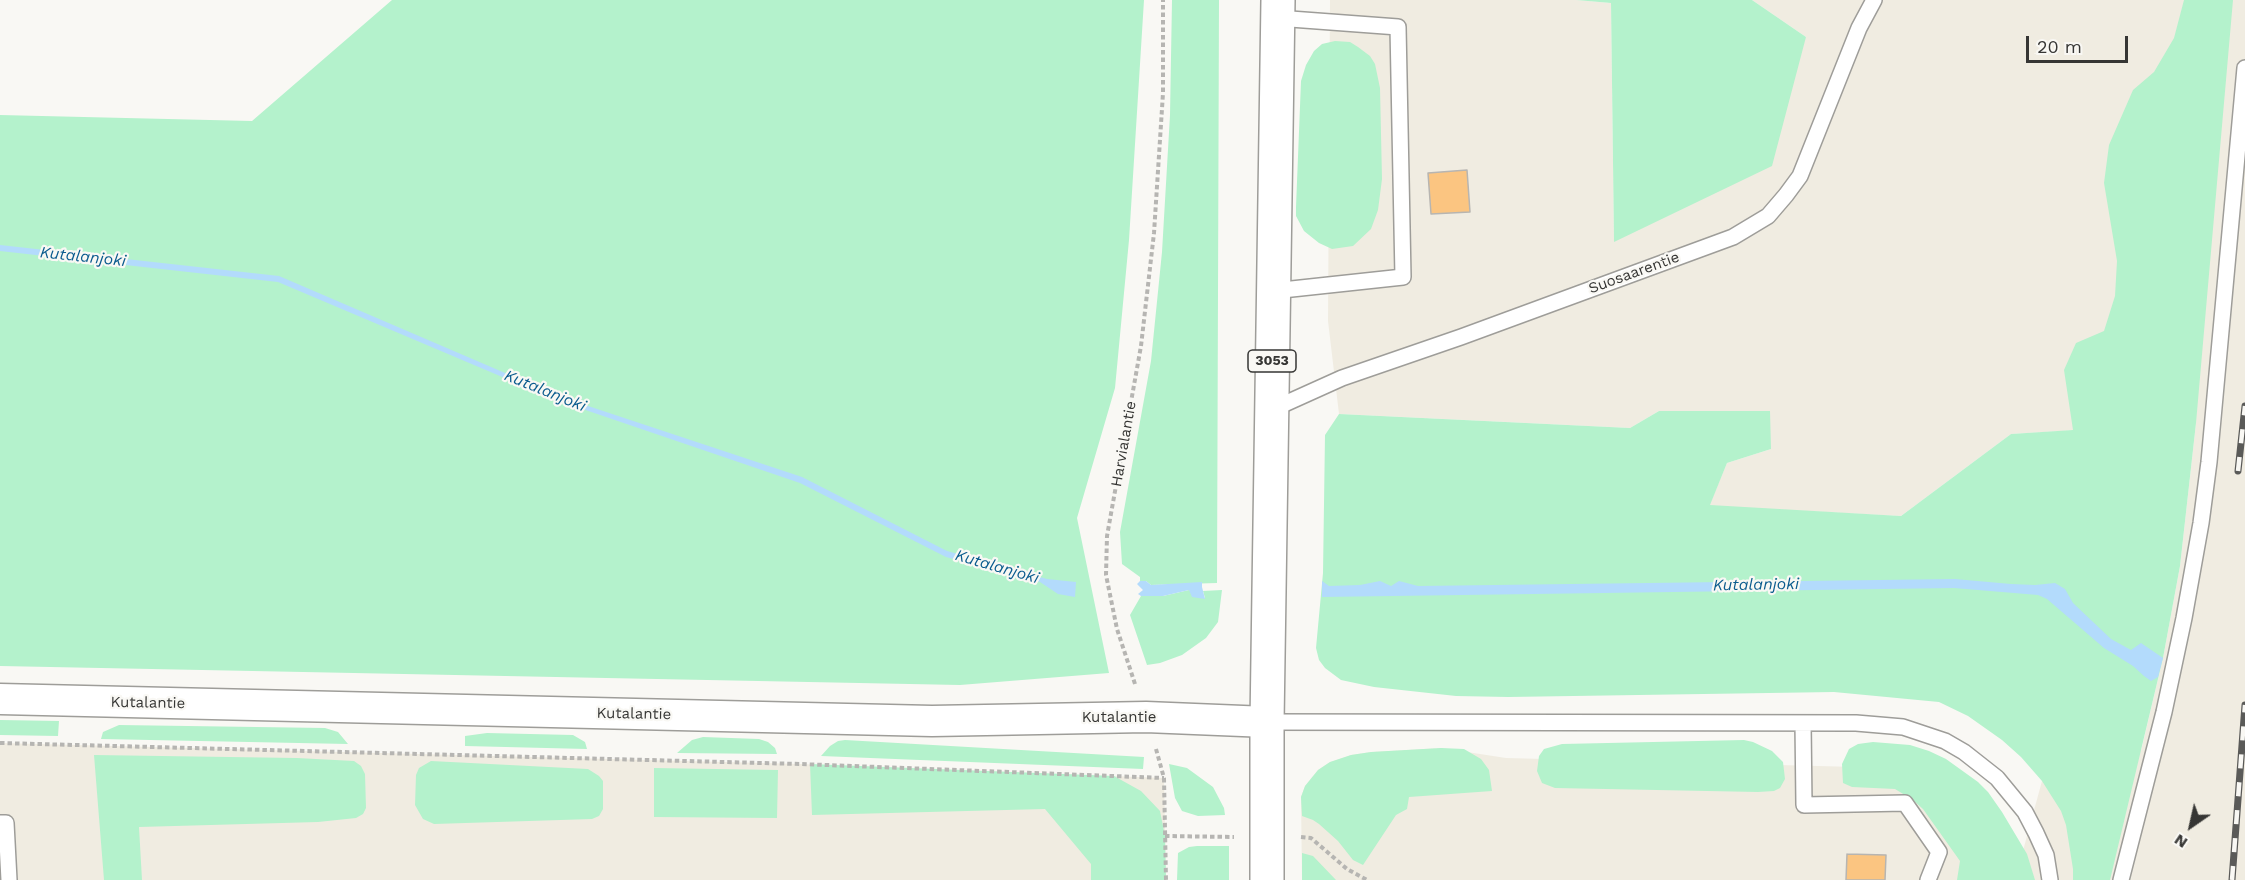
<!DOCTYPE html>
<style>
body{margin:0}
#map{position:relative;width:2245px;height:880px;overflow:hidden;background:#f9f8f4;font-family:"Work Sans",sans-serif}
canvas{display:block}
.north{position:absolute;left:2161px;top:796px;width:60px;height:60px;-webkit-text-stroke:4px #f9f8f4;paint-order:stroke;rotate:214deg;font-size:16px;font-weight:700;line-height:24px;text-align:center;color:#363634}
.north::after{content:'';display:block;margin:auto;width:21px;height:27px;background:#363634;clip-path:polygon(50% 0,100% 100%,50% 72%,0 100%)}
.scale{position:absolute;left:2026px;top:36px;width:102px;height:27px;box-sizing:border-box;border:3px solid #363634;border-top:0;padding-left:8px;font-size:18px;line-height:21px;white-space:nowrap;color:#363634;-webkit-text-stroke:4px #f9f8f4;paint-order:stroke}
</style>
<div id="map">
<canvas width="2245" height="880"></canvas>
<div class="north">N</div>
<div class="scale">20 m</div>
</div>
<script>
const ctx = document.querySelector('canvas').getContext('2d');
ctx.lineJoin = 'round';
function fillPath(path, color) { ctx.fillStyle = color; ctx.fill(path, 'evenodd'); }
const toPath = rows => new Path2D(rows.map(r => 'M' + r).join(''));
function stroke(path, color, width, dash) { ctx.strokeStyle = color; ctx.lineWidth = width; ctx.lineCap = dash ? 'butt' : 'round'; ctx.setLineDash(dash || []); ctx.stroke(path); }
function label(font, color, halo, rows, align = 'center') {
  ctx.font = font + ' "Work Sans",sans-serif'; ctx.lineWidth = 4.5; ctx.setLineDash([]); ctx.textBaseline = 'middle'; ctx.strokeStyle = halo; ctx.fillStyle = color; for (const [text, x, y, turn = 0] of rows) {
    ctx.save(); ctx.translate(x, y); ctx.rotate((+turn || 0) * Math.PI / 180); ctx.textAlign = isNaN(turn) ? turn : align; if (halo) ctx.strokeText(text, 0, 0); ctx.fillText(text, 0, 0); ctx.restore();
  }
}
const built = toPath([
 [1330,0,1576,0,1611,3,1614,241,1806,37,1752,0,2245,0,2245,880,2015,880,2042,781,2141,751,2163,658,2180,566,2196,423,2011,434,1901,516,1709,506,1727,463,1771,449,1659,411,1630,428,1339,414,1328,321],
 [0,743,800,764,1164,778,1166,880,0,880],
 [1441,748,1506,758,1935,769,1970,880,1302,880,1301,797,1305,786,1318,770,1330,762,1351,755,1371,752]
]);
const green = toPath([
 [392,0,1144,0,1129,240,1115,388,1077,518,1109,673,960,685,0,666,0,115,252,121],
 [1172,0,1219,0,1217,583,1151,585,1146,581,1140,581,1140,577,1122,564,1120,532,1151,361,1162,252,1170,115],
 [1576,0,1752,0,1806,37,1772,166,1614,242,1611,3],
 [2184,0,2233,0,2196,423,2180,566,2163,658,2110,880,2073,880,2073,869,2066,825,2061,811,2042,781,2021,757,2002,740,1968,716,1939,702,1834,692,1508,697,1456,696,1374,687,1341,680,1325,668,1319,660,1316,648,1323,573,1325,435,1339,414,1630,428,1659,411,1770,411,1771,449,1727,463,1710,505,1901,516,2011,434,2073,430,2064,370,2076,343,2104,331,2115,296,2117,261,2104,183,2109,145,2133,90,2154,72,2174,38],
 [1335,41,1350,42,1358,47,1370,56,1375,64,1380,88,1382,179,1378,210,1371,229,1353,246,1332,249,1319,243,1304,231,1296,216,1296,207,1301,81,1306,65,1314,51,1322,44],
 [1189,590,1205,598,1203,591,1222,590,1218,622,1206,638,1182,655,1160,663,1147,665,1130,615,1141,596,1163,596],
 [0,720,59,721,58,736,0,735],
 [119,725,325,728,338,732,348,744,101,739,103,732],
 [487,733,573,735,585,742,587,749,465,746,465,736],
 [703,737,759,739,768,742,775,748,777,754,677,753,692,740],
 [845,740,1144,757,1143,769,821,756,830,746,838,741],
 [1744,740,1753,742,1772,751,1783,762,1785,779,1780,788,1774,791,1758,792,1555,788,1542,783,1537,771,1539,756,1544,749,1562,744],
 [1873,742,1910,745,1929,751,1946,759,1978,782,1988,792,2002,812,2027,854,2035,880,1957,880,1960,861,1923,809,1913,800,1895,789,1852,787,1843,783,1842,764,1849,749,1858,744],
 [1441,748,1464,749,1481,759,1489,770,1492,791,1409,797,1407,809,1396,815,1363,865,1353,860,1338,841,1319,824,1313,820,1302,816,1301,797,1305,786,1318,770,1330,762,1351,755,1371,752],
 [94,755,297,758,354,761,361,766,365,774,366,808,363,814,356,818,318,822,139,827,142,880,104,880],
 [431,761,588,769,599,776,603,781,603,809,599,816,592,819,434,824,423,819,415,805,416,775,419,768],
 [810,764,1114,776,1141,791,1160,811,1165,836,1166,880,1091,880,1091,864,1045,809,812,815],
 [1169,764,1187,768,1213,787,1224,808,1225,815,1198,816,1182,811,1175,798],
 [654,768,778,770,777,818,654,817],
 [1197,846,1229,846,1229,880,1177,880,1178,853,1189,847],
 [1302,853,1313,856,1336,880,1302,880]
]);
const water = toPath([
 [0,245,279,276,561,397,802,477,947,551,1047,579,1076,582,1075,597,1058,594,1040,582,946,557,800,483,559,401,278,282,0,251],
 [1955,579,2011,584,2035,585,2055,583,2065,589,2073,603,2111,639,2131,650,2141,643,2163,658,2158,677,2151,681,2144,676,2133,666,2104,648,2047,599,2038,595,1954,588,1322,597,1322,581,1329,586,1360,585,1380,581,1391,586,1399,581,1418,586],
 [1140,581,1146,581,1151,585,1202,582,1202,587,1205,599,1192,597,1189,590,1163,596,1141,596,1138,594,1143,590,1137,584]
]);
const building = toPath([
 [1467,170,1470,212,1431,214,1428,173,1467,170],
 [1847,854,1886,855,1885,880,1846,880,1847,854]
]);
const path = toPath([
 [1135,684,1117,629,1106,575,1107,536,1141,346,1154,233,1163,93,1163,0],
 [0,743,800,764,1164,778],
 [1156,749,1164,778,1166,880],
 [1165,836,1234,837],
 [1301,837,1311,838,1347,869,1367,880]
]);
const lane = toPath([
 [1273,291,1403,277,1398,27,1277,18],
 [1271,410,1342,378,1461,337,1733,237,1768,216,1786,195,1800,176,1859,28,1874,0],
 [1267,722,1856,723,1903,727,1945,741,1964,752,1997,778,2025,812,2036,833,2046,855,2050,880],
 [1803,723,1804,805,1905,803,1939,852,1928,880],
 [0,823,6,823,9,880],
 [2121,880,2164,712,2184,618,2201,523,2209,462,2245,68]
]);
const street = toPath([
 [0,699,932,721,1146,717,1267,722]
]);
const primary = toPath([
 [1267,880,1267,722,1278,0]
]);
const rail = toPath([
 [2238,471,2245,406],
 [2232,880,2245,705]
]);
const shields = [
 [1272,361,48]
];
const shieldNames = [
 ["3053",1272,361]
];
const streetNames = [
 ["Suosaarentie",1634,273,-20],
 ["Harvialantie",1124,444,-80],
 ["Kutalantie",148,703,1],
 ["Kutalantie",634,714,1],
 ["Kutalantie",1119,718]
];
const waterNames = [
 ["Kutalanjoki",83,257,6],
 ["Kutalanjoki",545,391,22],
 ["Kutalanjoki",997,567,16],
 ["Kutalanjoki",1756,585,-1]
];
fillPath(built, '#f0ece1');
fillPath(green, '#b4f2cc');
fillPath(water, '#b3dbfc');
fillPath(building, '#fbc581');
stroke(building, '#b7b5b1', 1.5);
stroke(lane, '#9e9d99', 18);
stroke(street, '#9e9d99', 33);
stroke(primary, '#9e9d99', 36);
stroke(path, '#b6b5b2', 4, [4.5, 3]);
stroke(lane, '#fff', 15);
stroke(street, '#fff', 30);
stroke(primary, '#fff', 33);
stroke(rail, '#5a5a58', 7);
stroke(rail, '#f9f8f4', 4.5, [14]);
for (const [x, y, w] of shields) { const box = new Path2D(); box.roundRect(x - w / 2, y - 11, w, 22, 4.5); ctx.fillStyle = '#f9f8f4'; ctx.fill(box); stroke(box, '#363634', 1.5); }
label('bold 14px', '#363634', null, shieldNames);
label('15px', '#363634', '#f9f8f4', streetNames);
label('italic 16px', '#0a5b8e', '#f9f8f4', waterNames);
</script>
